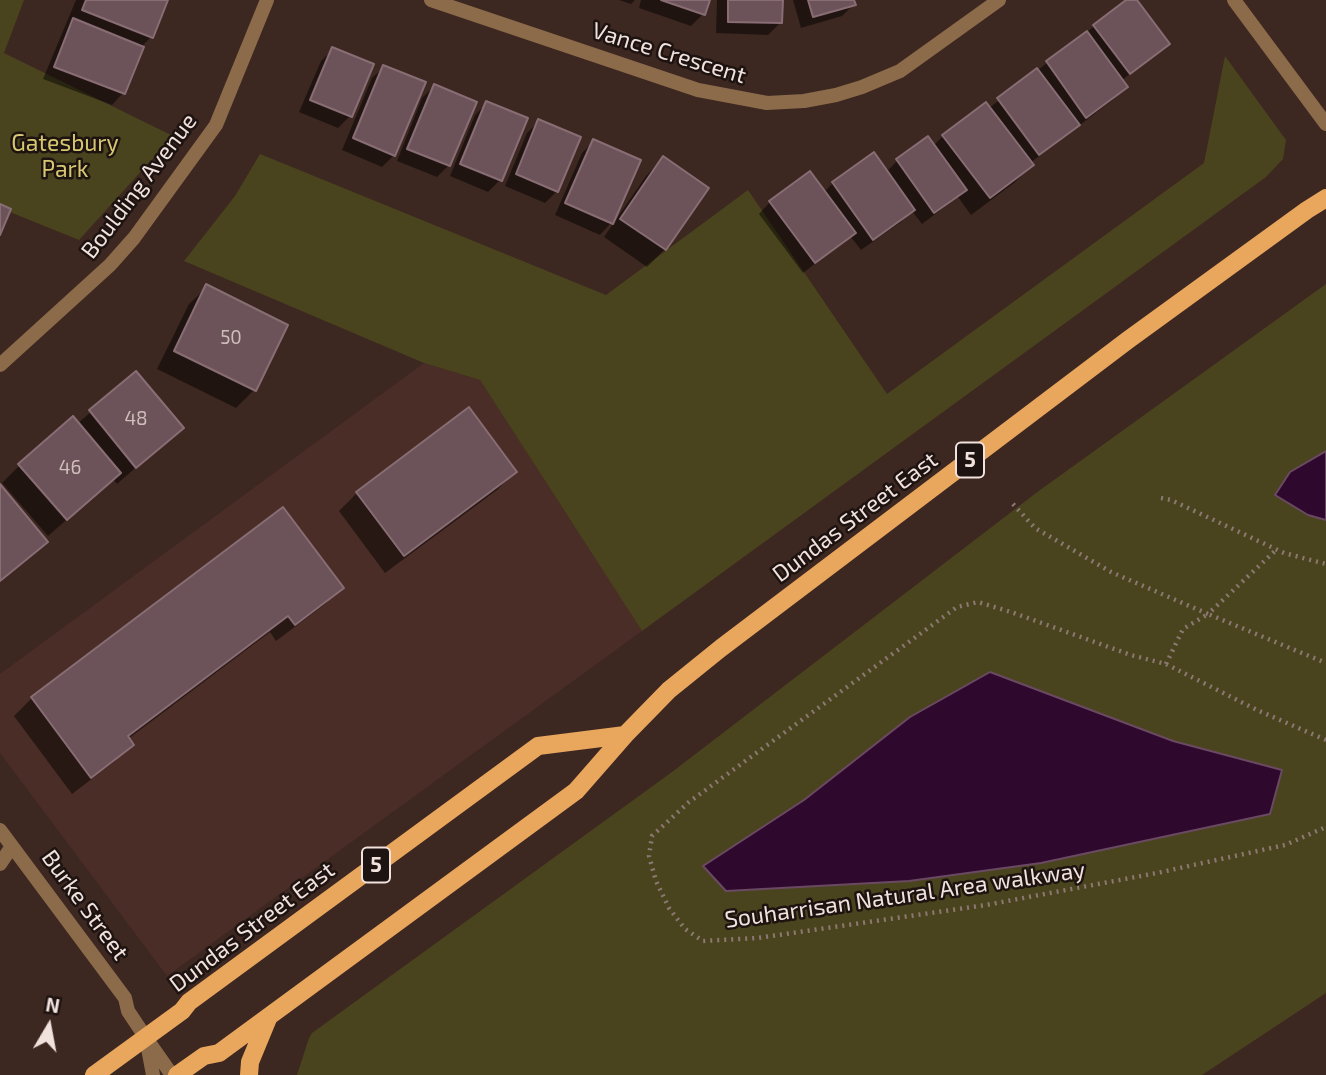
<!DOCTYPE html>
<style>
body{margin:0}
#map{position:relative;width:1326px;height:1075px;overflow:hidden;background:#3d2721;font-family:"Exo 2",sans-serif}
canvas{display:block}
.north{position:absolute;left:14px;top:991px;width:70px;height:70px;-webkit-text-stroke:5px #1d1310;paint-order:stroke;rotate:10deg;font-size:19px;font-weight:700;line-height:28px;text-align:center;color:#f2e2de}
.north::after{content:'';display:block;margin:auto;width:24px;height:32px;background:#f2e2de;clip-path:polygon(50% 0,100% 100%,50% 72%,0 100%)}
</style>
<div id="map">
<canvas width="1326" height="1075"></canvas>
<div class="north">N</div>
</div>
<script>
const ctx = document.querySelector('canvas').getContext('2d');
ctx.lineJoin = 'round';
function fillPath(path, color) { ctx.fillStyle = color; ctx.fill(path, 'evenodd'); }
const toPath = rows => new Path2D(rows.map(r => 'M' + r).join(''));
function stroke(path, color, width, dash) { ctx.strokeStyle = color; ctx.lineWidth = width; ctx.lineCap = dash ? 'butt' : 'round'; ctx.setLineDash(dash || []); ctx.stroke(path); }
function label(font, color, halo, rows, align = 'center') {
  ctx.font = font + ' "Exo 2",sans-serif'; ctx.lineWidth = 5; ctx.setLineDash([]); ctx.textBaseline = 'middle'; ctx.strokeStyle = halo; ctx.fillStyle = color; for (const [text, x, y, turn = 0] of rows) {
    ctx.save(); ctx.translate(x, y); ctx.rotate((+turn || 0) * Math.PI / 180); ctx.textAlign = isNaN(turn) ? turn : align; if (halo) ctx.strokeText(text, 0, 0); ctx.fillText(text, 0, 0); ctx.restore();
  }
}
const built = toPath([
 [424,363,480,380,642,631,167,976,0,753,0,674]
]);
const green = toPath([
 [0,0,24,0,4,53,173,136,79,240,0,208],
 [1225,56,1286,140,1283,159,1266,177,642,631,480,380,424,363,184,261,235,196,260,154,606,295,748,190,887,394,1204,163],
 [1326,284,1326,993,1202,1075,297,1075,309,1038,312,1033,672,772,1036,493]
]);
const water = toPath([
 [1326,451,1326,520,1308,515,1275,495,1290,472,1326,451],
 [990,672,1173,741,1282,770,1270,814,1041,863,909,881,726,891,703,866,804,800,910,717,990,672]
]);
const shadow = toPath([
 [76,0,166,0,151,37,142,46,123,93,112,105,43,79],
 [619,0,635,0,631,4],
 [641,0,708,0,703,14,691,26,639,8],
 [717,0,781,0,780,23,768,35,716,33],
 [793,0,852,0,854,4,842,16,801,28],
 [1128,0,1135,0,1168,44,1121,81,1126,87,1114,99,1030,163,1032,165,1014,183,971,215,958,197,922,224,912,211,901,222,861,250,850,236,803,273,759,214,770,202,824,192,833,183,886,172,897,161,928,139,933,146,943,136,989,108],
 [333,49,350,116,338,128,299,112,321,61],
 [384,67,394,155,382,167,342,150,372,78],
 [434,86,449,165,437,177,397,161,422,98],
 [487,103,500,180,488,192,450,176,475,115],
 [539,121,557,191,545,203,505,186,527,133],
 [594,141,611,223,600,235,555,215,582,153],
 [663,159,665,249,647,267,604,237,646,176],
 [207,287,254,390,236,408,157,369,189,304],
 [136,373,181,428,117,484,113,479,48,536,2,483,20,465,77,424],
 [515,472,497,490,385,573,339,511,357,493],
 [283,510,342,588,324,605,276,641,270,632,128,739,132,745,114,762,72,794,14,716,32,698]
]);
const building = toPath([
 [86,0,168,0,153,38,82,10,86,0],
 [661,0,710,0,705,15,661,0],
 [728,0,783,0,782,23,728,22,728,0],
 [808,0,854,0,856,5,813,17,808,0],
 [1126,0,1137,0,1170,44,1130,74,1093,25,1126,0],
 [73,18,144,47,125,94,54,67,73,18],
 [1087,31,1128,87,1086,118,1046,61,1087,31],
 [332,47,374,64,352,117,310,100,332,47],
 [383,65,426,82,395,156,353,138,383,65],
 [1037,68,1080,125,1039,155,997,98,1037,68],
 [434,84,477,102,450,166,407,149,434,84],
 [486,101,528,118,502,181,460,164,486,101],
 [986,102,1034,165,990,198,942,135,986,102],
 [538,119,581,137,558,192,516,174,538,119],
 [928,136,967,190,934,213,896,159,928,136],
 [593,139,641,160,613,224,565,203,593,139],
 [874,152,915,210,873,240,832,182,874,152],
 [663,156,709,188,666,250,620,219,663,156],
 [810,171,856,233,815,263,769,201,810,171],
 [0,204,11,209,0,235,0,204],
 [206,284,288,325,256,391,174,351,206,284],
 [136,371,184,428,136,468,89,410,136,371],
 [469,407,517,472,404,556,356,492,469,407],
 [73,416,121,473,67,520,18,464,73,416],
 [0,484,48,542,0,581,0,484],
 [283,507,344,588,295,625,288,616,128,736,134,745,91,778,31,697,283,507]
]);
const path = toPath([
 [1161,498,1171,500,1284,553,1326,564],
 [1013,504,1035,528,1111,572,1208,614,1276,550],
 [1166,664,1183,629,1208,614,1326,663],
 [1326,740,1257,710,1166,664,1131,655,1011,612,978,602,957,607,689,802,652,836,649,856,656,881,669,908,685,929,703,941,757,938,986,905,1157,873,1285,845,1326,827]
]);
const minor = toPath([
 [431,0,698,90,767,103,804,101,836,95,862,87,900,71,999,0],
 [1234,0,1326,124],
 [0,365,110,265,134,238,216,125,267,0],
 [0,830,125,998,128,1011,146,1038],
 [0,864,12,846]
]);
const tertiary = toPath([
 [146,1038,172,1075],
 [147,1043,153,1075]
]);
const primary = toPath([
 [94,1075,182,1011,189,1002,538,746,625,735],
 [177,1075,204,1056,219,1053,576,791,625,735,669,690,721,648,1128,340,1307,210,1326,198],
 [249,1075,250,1062,269,1016]
]);
const numberNames = [
 ["50",231,338],
 ["48",136,419],
 ["46",70,468]
];
const shields = [
 [970,460,28],
 [376,865,28]
];
const shieldNames = [
 ["5",970,460],
 ["5",376,865]
];
const streetNames = [
 ["Vance Crescent",669,53,17],
 ["Boulding Avenue",139,186,-53],
 ["Dundas Street East",855,517,-37],
 ["Souharrisan Natural Area walkway",905,895,-8],
 ["Burke Street",85,905,54],
 ["Dundas Street East",252,927,-37]
];
const parkNames = [
 ["Gatesbury",65,143],
 ["Park",65,169]
];
fillPath(built, '#4a2d26');
fillPath(green, '#4a441e');
fillPath(water, '#2f082d');
stroke(water, '#6a4962', 2);
fillPath(shadow, '#0007');
fillPath(building, '#6c5359');
stroke(building, '#886d74', 2);
stroke(path, '#8c7873', 4.5, [2, 5]);
stroke(minor, '#8b6b49', 14);
stroke(tertiary, '#8b6b49', 14);
stroke(primary, '#e9a65d', 18);
label('19px', '#d0bebd', null, numberNames);
for (const [x, y, w] of shields) { const box = new Path2D(); box.roundRect(x - w / 2, y - 17.5, w, 35, 5); ctx.fillStyle = '#1d1310'; ctx.fill(box); stroke(box, '#f2e2de', 2); }
label('bold 21px', '#f2e2de', null, shieldNames);
label('23px', '#f2e2de', '#1d1310', streetNames);
label('23px', '#d7c770', '#1d1310', parkNames);
</script>
